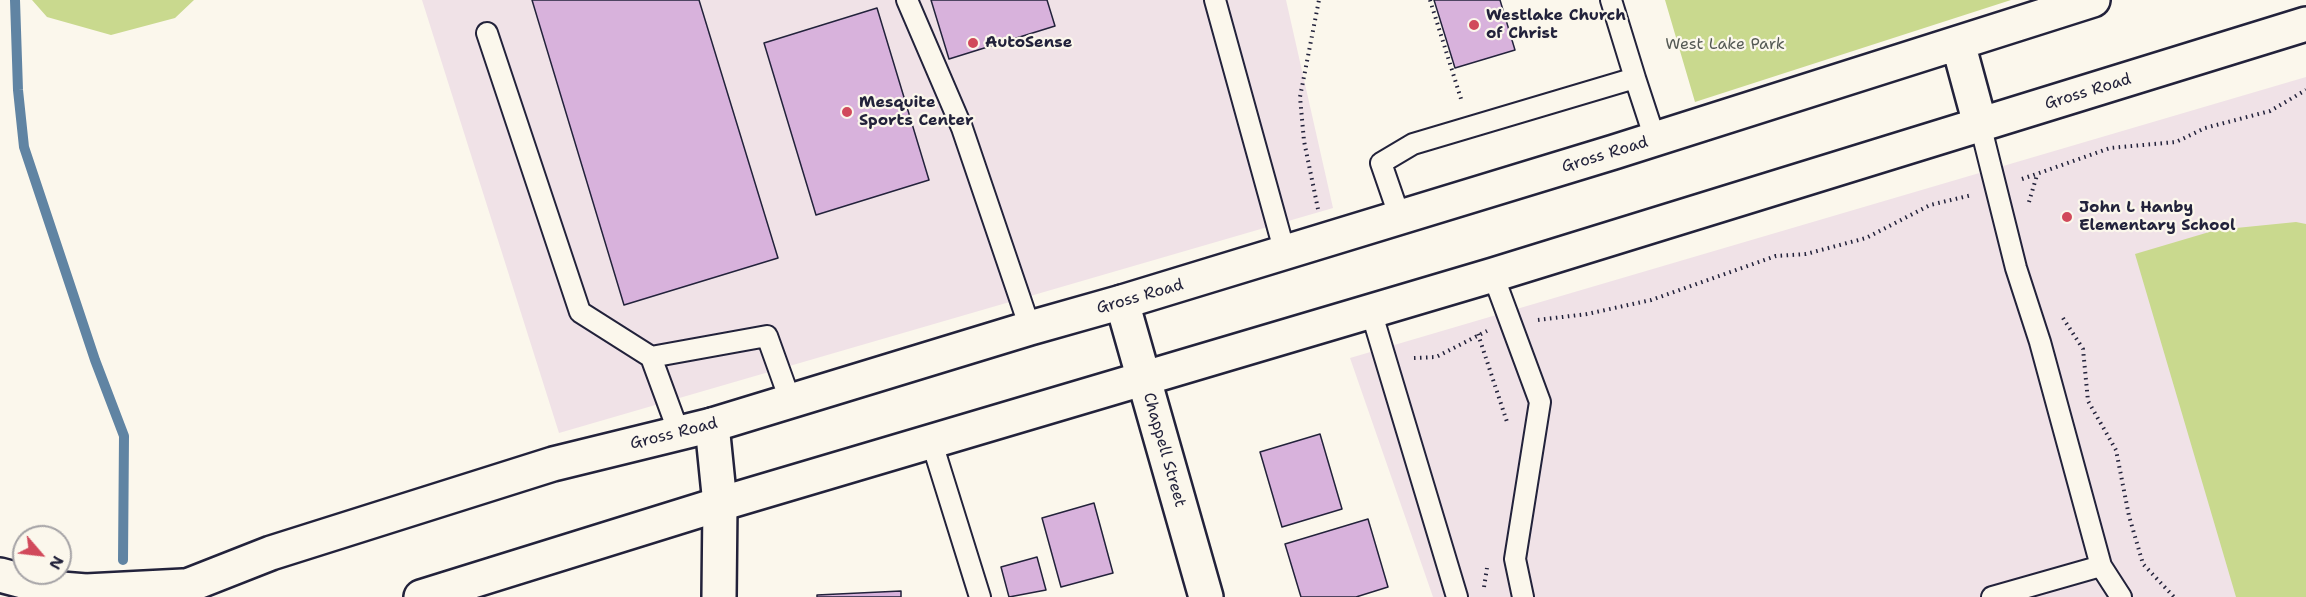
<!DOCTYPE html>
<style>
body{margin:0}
#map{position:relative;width:2306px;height:597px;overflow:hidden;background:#fbf7ec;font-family:"Shantell Sans",sans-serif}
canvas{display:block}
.north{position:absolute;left:12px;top:525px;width:60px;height:60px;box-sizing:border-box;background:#fbf7ec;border:2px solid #a4a2a5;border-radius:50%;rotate:118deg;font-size:16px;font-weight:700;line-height:24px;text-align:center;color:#22223b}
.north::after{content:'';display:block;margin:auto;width:21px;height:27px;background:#d1495b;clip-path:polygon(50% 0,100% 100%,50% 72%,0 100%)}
</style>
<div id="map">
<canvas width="2306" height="597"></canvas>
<div class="north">N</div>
</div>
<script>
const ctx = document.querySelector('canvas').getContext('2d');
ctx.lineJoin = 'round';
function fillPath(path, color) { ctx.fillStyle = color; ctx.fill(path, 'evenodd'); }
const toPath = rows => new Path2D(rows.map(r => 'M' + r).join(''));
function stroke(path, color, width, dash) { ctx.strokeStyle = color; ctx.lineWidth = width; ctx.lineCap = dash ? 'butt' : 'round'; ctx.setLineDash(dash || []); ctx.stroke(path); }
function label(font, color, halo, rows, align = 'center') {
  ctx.font = font + ' "Shantell Sans",sans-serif'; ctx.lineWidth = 4.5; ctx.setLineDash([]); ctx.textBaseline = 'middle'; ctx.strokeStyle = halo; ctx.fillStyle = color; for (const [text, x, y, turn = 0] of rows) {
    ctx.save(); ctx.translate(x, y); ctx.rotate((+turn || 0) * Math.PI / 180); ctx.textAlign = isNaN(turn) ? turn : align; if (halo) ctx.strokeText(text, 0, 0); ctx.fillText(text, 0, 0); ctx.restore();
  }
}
const built = toPath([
 [422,0,1286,0,1333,208,559,433],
 [2306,77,2306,597,1433,597,1350,358]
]);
const green = toPath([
 [32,0,194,0,175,18,111,35,47,17],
 [1665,0,2011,0,1695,102],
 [2296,222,2306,224,2306,597,2236,597,2135,254,2216,230]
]);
const stream = toPath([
 [15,0,18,90,24,147,95,360,124,436,123,560]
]);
const building = toPath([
 [532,0,699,0,778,258,624,305,532,0],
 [931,0,1047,0,1055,26,949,59,931,0],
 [1434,0,1500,0,1515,50,1455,68,1434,0],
 [877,8,929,180,816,215,764,43,877,8],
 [1320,434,1342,509,1282,527,1260,452,1320,434],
 [1094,503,1113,573,1061,587,1042,518,1094,503],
 [1368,519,1388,587,1356,597,1301,597,1285,544,1368,519],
 [1037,557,1046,590,1009,597,1001,567,1037,557],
 [901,591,901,597,817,597,817,595,901,591]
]);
const path = toPath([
 [1430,0,1462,102],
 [2022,179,2110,148,2176,142,2205,128,2270,111,2306,90],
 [2029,202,2037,175],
 [1318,209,1304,141,1300,97,1319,0],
 [2063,318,2083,349,2088,401,2116,450,2129,516,2143,564,2174,597],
 [1538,320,1587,314,1651,300,1776,256,1806,254,1866,238,1930,205,1972,195],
 [1478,334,1508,425],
 [1414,358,1436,357,1487,331],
 [1484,587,1487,568]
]);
const lane = toPath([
 [907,0,962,128,1030,328],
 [1215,0,1285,253],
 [1611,0,1635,78],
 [487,33,580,312,651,357,679,433],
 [1980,124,2016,268,2040,342,2101,566,2121,597],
 [1400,218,1381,163,1413,144,1635,78,1655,139],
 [1493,275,1540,402,1515,559,1523,597],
 [1371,311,1457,597],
 [651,357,767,336,790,400],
 [932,443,980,597],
 [1992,597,2101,566]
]);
const street = toPath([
 [1122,302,1206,597],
 [712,425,720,504,719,597]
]);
const secondary = toPath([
 [1958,43,1980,124],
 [0,575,49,588,86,591,183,586],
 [159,597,271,553,553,464,712,425,1030,328,1122,302,1614,152,2093,0],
 [421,597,720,504,1493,275,2306,24]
]);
const markers = [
 [1474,25,6,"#d1495b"],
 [973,43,6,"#d1495b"],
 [847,112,6,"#d1495b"],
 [2067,217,6,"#d1495b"]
];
const poiNames = [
 ["Westlake Church",1486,16],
 ["of Christ",1486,34],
 ["AutoSense",985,43],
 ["Mesquite",859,103],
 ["Sports Center",859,121],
 ["John L Hanby",2079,208],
 ["Elementary School",2079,226]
];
const parkNames = [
 ["West Lake Park",1725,45]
];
const streetNames = [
 ["Gross Road",2088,92,-17],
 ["Gross Road",1605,155,-17],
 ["Gross Road",1140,297,-16],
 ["Gross Road",674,434,-14],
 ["Chappell Street",1164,450,74]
];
fillPath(built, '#f0e2e7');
fillPath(green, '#c9d98e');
stroke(stream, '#6084a3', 10);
fillPath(building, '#d8b2dc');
stroke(building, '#22223b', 1.5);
stroke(lane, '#22223b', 24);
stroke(street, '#22223b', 38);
stroke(secondary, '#22223b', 38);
stroke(path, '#22223b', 4, [1.5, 4.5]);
stroke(lane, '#fbf7ec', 20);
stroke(street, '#fbf7ec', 33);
stroke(secondary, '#fbf7ec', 33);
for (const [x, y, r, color] of markers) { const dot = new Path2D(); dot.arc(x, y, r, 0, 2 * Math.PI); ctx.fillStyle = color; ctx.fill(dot); stroke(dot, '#fbf7ec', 2); }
label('bold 16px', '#22223b', '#fbf7ec', poiNames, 'left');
label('16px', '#545954', '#fbf7ec', parkNames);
label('16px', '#22223b', '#fbf7ec', streetNames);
</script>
